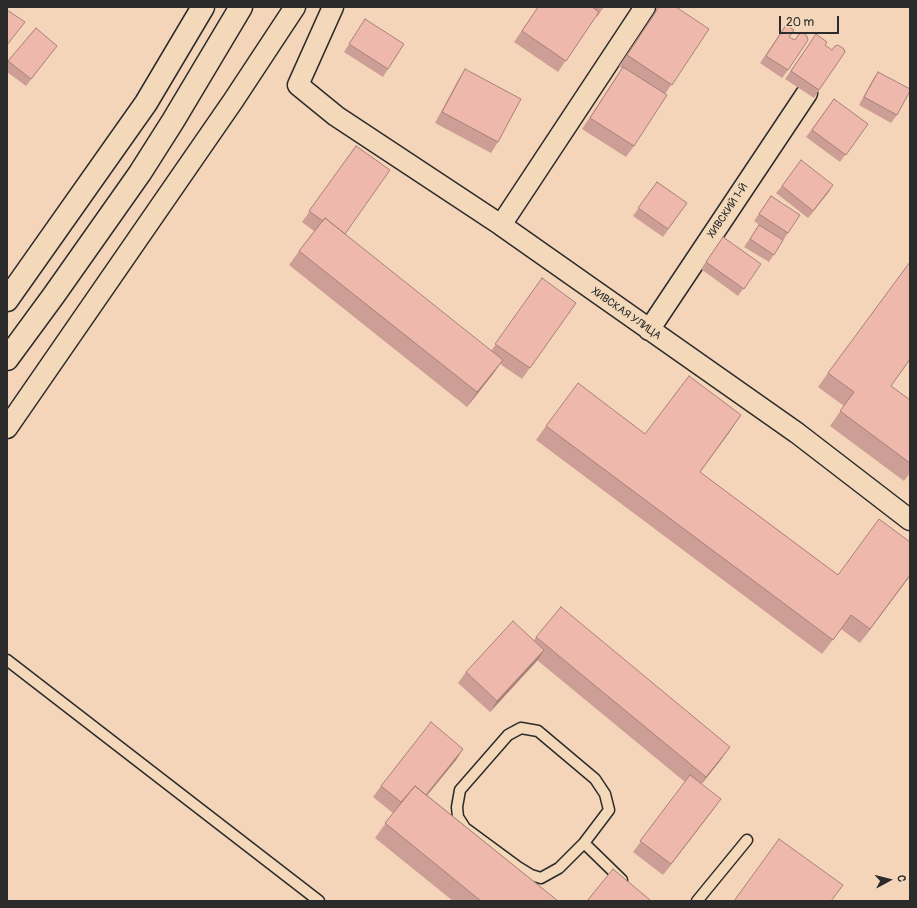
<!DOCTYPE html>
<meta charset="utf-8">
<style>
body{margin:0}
#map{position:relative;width:917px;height:908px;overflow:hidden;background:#f5d5ba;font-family:Pangolin,sans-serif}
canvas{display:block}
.frame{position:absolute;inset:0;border:8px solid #2b2b2b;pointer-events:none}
.north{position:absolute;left:869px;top:860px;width:40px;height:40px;-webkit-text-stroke:3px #f3d9ba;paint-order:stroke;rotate:83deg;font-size:11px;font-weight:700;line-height:16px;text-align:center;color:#2b2b2b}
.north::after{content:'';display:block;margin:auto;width:14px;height:18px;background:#2b2b2b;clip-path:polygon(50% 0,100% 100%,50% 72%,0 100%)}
.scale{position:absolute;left:779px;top:16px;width:60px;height:18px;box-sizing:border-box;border:2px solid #2b2b2b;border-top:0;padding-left:5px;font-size:12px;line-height:14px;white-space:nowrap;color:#2b2b2b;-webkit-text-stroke:3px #f3d9ba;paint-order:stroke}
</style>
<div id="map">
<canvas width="917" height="908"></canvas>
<div class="frame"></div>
<div class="north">С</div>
<div class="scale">20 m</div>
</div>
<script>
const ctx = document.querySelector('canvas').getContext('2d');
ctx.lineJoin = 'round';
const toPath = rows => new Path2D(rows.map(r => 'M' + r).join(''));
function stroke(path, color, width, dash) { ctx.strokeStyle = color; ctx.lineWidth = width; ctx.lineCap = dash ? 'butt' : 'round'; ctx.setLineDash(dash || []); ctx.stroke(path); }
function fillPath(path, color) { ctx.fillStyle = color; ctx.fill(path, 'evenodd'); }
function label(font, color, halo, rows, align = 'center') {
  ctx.font = font + ' Pangolin,sans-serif'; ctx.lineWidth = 3.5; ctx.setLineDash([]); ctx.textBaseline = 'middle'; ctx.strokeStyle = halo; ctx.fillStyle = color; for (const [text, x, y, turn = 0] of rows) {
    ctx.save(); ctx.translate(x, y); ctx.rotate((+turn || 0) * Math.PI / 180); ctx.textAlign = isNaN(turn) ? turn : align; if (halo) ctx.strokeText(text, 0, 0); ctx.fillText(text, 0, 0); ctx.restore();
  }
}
const service = toPath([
 [7,660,319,901],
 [521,728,538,731,595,779,605,794,609,810,584,843,559,868,541,878,531,875,518,867,465,828,458,817,457,807,460,790,508,735,521,728],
 [584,843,622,880],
 [697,901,747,840]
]);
const minor = toPath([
 [333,7,298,85,336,116,501,225,797,433,910,520],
 [501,225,645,7],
 [649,330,807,93],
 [7,428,233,101,295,7]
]);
const primary = toPath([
 [7,300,146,103,203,7],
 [7,359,54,295,140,173,173,121,241,7]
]);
const wall = toPath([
 [538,7,604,7,597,17,596,16,558,72,514,42],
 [659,7,709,29,665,94,634,146,626,157,582,129,622,68,619,66],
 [365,19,388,69,383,77,344,52],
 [36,28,57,46,26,86,7,72,7,62],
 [781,32,789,37,788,70,782,78,760,63],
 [816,34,825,45,819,90,814,98,785,79],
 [465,69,498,142,491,153,435,123,458,80],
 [878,72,897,115,891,123,859,105,873,79],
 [834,99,868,124,840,162,806,137],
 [356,146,345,234,491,351,542,278,576,303,522,379,500,364,493,374,467,407,289,265,299,251,314,231,302,222],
 [657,182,687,203,663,237,633,216],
 [833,185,808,218,776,193,782,186],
 [771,196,788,233,769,262,744,247,759,225,771,233,754,221],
 [723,237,761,264,738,296,701,269],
 [910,360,891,386,910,400,910,473,904,481,830,426,844,406,818,387,828,373],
 [546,426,645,434,731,430,700,472,838,575,910,576,860,643,841,629,822,654,536,440],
 [536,637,720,761,701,784,713,810,663,875,633,852,685,782,537,660,490,712,458,683,466,672,534,640],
 [463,749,456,760,427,795,558,901,453,901,375,838,393,813,373,797,381,786]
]);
const shadedWall = toPath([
 [833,185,828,193,808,218,813,211],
 [503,360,493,374,467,407,477,392],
 [741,415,731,430,690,486,700,472],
 [910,575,910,576,860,643,870,629],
 [544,650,537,661,490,712,497,701],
 [730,747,720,761,696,791,706,777],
 [463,749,456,760,416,809,424,798],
 [721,799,713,810,663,875,671,864]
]);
const building = toPath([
 [538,7,592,7,599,12,566,61,522,31,538,7],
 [659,7,676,7,709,29,672,85,627,55,659,7],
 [7,10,25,22,7,45,7,10],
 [365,19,404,44,388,69,349,44,365,19],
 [786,25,794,30,789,37,795,40,799,34,803,33,807,36,808,40,788,70,766,56,786,25],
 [36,28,57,46,31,79,8,61,36,28],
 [816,34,827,42,825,45,832,50,835,46,838,45,844,49,845,52,819,90,791,71,816,34],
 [623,67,667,95,634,146,590,118,623,67],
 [465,69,521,99,498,142,442,112,465,69],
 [878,72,910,89,910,91,897,115,864,97,878,72],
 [834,99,868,124,846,155,812,130,834,99],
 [356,146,390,170,345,234,325,218,323,221,309,211,356,146],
 [801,160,833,185,813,211,782,186,801,160],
 [657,182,687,203,668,229,638,208,657,182],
 [771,196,800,215,788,233,759,214,771,196],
 [325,218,503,360,477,392,299,251,325,218],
 [759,225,783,240,774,255,750,239,759,225],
 [723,237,761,264,744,289,706,262,723,237],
 [910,262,910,359,891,386,910,400,910,463,840,411,854,392,828,373,910,262],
 [542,278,576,303,530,368,495,344,542,278],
 [689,376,741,415,700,472,838,575,879,519,910,542,910,575,870,629,851,615,833,640,546,426,578,383,645,434,689,376],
 [561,607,730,747,706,777,536,637,561,607],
 [513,621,544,650,497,701,466,672,513,621],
 [431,722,463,749,426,795,415,786,401,802,381,786,431,722],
 [690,775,721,799,671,864,640,841,690,775],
 [415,786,558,901,481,901,385,823,415,786],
 [779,839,843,885,831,901,734,901,779,839],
 [613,869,650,900,649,901,587,901,613,869]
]);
const streetNames = [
 ["ХИВСКИЙ 1-Й",728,211,-56],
 ["ХИВСКАЯ УЛИЦА",626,314,35]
];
stroke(service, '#2b2b2b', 13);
stroke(minor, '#2b2b2b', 23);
stroke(primary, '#2b2b2b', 25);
stroke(service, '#f3d9ba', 10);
stroke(minor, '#f3d9ba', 20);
stroke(primary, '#f3d9ba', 22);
fillPath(wall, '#cd9e95');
fillPath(shadedWall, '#a78179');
fillPath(building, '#eeb8ad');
stroke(building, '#a78179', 1);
label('11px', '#2b2b2b', '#f3d9ba', streetNames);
</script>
